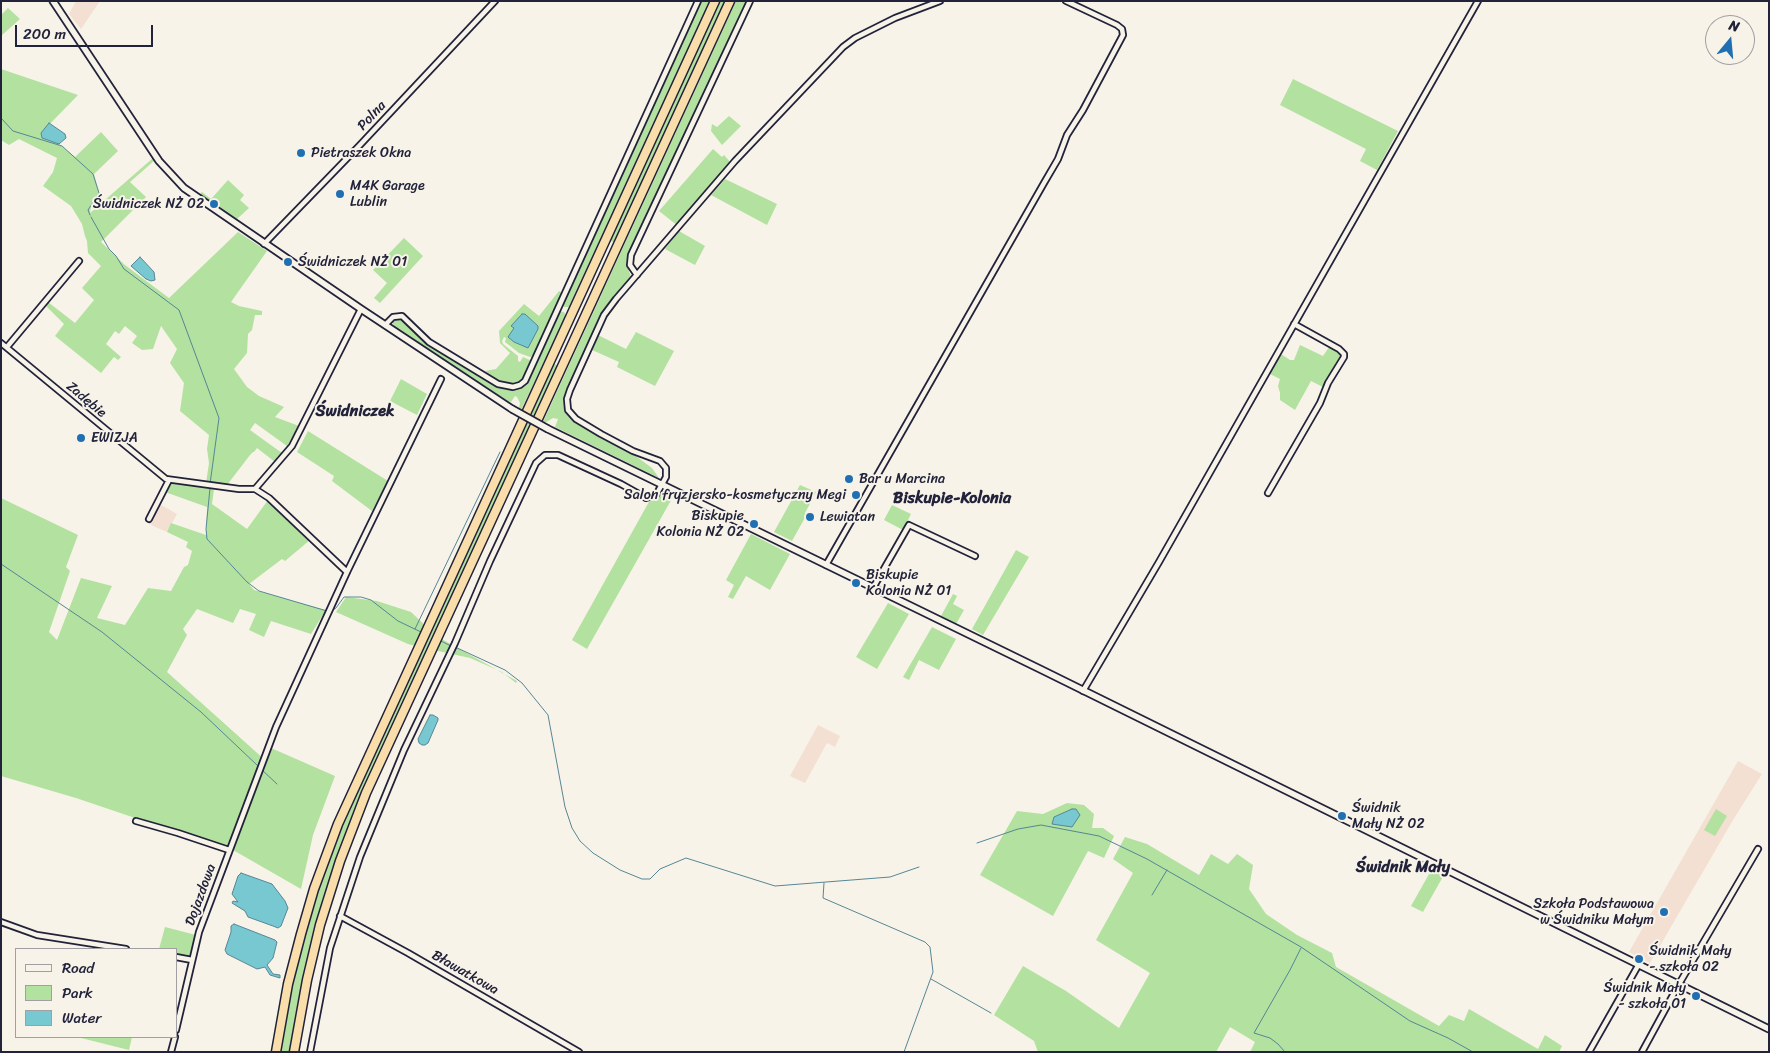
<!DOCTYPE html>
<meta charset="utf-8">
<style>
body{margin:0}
#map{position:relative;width:1770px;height:1053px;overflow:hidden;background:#f7f3e8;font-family:Sriracha,sans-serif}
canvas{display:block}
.frame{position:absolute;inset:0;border:2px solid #22223b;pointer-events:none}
.legend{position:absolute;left:15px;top:948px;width:162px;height:90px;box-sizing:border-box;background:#f7f3e8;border:1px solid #a29fa3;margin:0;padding:6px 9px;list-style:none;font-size:15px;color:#22223b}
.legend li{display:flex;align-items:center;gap:10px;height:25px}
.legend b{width:25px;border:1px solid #a29fa3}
.north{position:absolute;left:1705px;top:15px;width:50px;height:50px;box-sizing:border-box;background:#f7f3e8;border:1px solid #a29fa3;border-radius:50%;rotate:17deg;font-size:14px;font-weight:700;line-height:20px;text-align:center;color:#22223b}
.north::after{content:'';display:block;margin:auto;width:18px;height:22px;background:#1f6fb2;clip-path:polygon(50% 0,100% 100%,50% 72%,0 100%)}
.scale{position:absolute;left:15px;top:25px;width:138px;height:22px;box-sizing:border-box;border:2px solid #22223b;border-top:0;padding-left:6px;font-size:15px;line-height:18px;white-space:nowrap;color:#22223b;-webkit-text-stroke:4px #f7f3e8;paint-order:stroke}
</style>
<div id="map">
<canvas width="1770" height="1053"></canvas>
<div class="frame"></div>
<ul class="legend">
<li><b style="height:6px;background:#f7f3e8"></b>Road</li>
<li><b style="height:14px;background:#b3e1a0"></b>Park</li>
<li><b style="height:14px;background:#78c8d1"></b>Water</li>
</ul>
<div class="north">N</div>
<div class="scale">200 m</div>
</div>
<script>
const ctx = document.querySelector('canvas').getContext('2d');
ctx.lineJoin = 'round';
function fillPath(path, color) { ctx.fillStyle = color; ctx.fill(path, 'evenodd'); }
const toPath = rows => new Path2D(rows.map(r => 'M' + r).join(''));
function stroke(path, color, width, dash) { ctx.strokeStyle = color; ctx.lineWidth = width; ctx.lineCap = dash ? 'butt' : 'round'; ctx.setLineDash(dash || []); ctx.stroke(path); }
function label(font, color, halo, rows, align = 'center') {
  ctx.font = font + ' Sriracha,sans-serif'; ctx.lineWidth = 4; ctx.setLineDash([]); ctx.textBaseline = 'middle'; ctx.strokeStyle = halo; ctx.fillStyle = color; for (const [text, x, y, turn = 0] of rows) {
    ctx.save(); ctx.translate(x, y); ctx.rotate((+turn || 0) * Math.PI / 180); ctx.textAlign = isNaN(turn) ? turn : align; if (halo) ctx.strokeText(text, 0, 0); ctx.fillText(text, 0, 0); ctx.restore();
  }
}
const built = toPath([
 [76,1,100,1,81,29,69,14],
 [158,503,177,514,167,532,153,526,149,523],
 [818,725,840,736,835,747,827,743,805,783,790,776],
 [1738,761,1762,774,1733,820,1650,963,1629,952]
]);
const green = toPath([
 [699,1,710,1,569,307,564,307,562,304],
 [718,1,727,1,616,242,613,242,609,240],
 [736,1,748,1,630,252,626,263,631,277,599,319,565,398,565,408,568,415,573,420,637,457,652,468,659,478,555,427,558,419,553,418,545,423,543,422],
 [8,8,20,19,1,36,1,15],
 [1,69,78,95,41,133,42,138,59,144,75,157,101,132,118,151,94,174,99,193,91,207,90,213,153,158,154,161,130,182,146,197,101,242,125,265,169,298,238,232,267,251,231,302,239,306,262,311,262,315,255,315,252,330,248,334,247,353,234,369,247,387,259,396,284,407,275,417,299,426,287,446,255,423,250,430,282,453,275,462,257,448,254,452,253,452,250,455,227,485,206,483,209,463,207,449,209,435,180,411,184,383,170,363,177,349,161,326,153,349,142,350,132,343,137,336,125,326,119,334,115,331,106,344,121,357,118,360,114,357,101,373,55,336,64,324,45,305,48,302,75,323,94,300,82,288,101,266,88,253,87,241,85,236,82,224,71,206,43,186,53,172,57,158,19,139,9,145,1,140],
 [1293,79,1398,131,1377,170,1360,161,1366,149,1280,105],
 [729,116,741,126,722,145,711,131,712,124,717,127],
 [713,149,722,157,724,155,731,163,678,226,659,211],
 [725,179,777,204,767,225,711,195],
 [228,180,244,195,240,200,249,208,237,219,230,216,220,207,200,194,202,192,211,199],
 [679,231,705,246,695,265,665,249],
 [404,238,423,256,380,303,374,298,387,283,373,270],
 [559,291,563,294,534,356,530,357,519,353,505,342,506,338,504,337,502,341,503,344,518,356,518,361,520,362,523,357,532,361,522,381,514,385,502,384,486,375,487,372,485,371,496,369,510,353,500,343,499,331,524,304,539,316],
 [559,311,564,312,566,316,521,410,519,408,520,403,517,397,515,396,511,402,508,401,395,327,393,324,393,319,403,320,427,343,499,387,507,390,515,390,526,383,530,377],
 [636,332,674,351,655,386,617,367,619,362,592,350,598,335,626,349],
 [1300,345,1323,356,1329,347,1342,356,1323,387,1311,381,1295,410,1280,400,1280,393,1278,386,1280,379,1270,374,1281,354,1290,360,1294,360],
 [552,363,559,366,438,637,517,681,516,683,502,672,470,658,429,649,369,781,305,972,291,1052,279,1052,295,969,311,909,324,869,361,778,420,647,408,644,336,612,346,597,377,601,411,612,429,629],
 [401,379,427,394,417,415,390,401],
 [308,431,388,481,372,511,332,481,334,476,297,452],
 [172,482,214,489,212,504,247,529,268,500,310,540,285,561,282,559,249,584,254,590,326,610,311,634,271,621,264,637,249,630,256,614,240,609,233,623,197,609,183,629,187,635,167,672,265,760,271,748,335,776,313,835,301,889,226,846,144,821,76,798,1,776,1,498,78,535,66,567,70,571,49,632,57,640,81,578,112,586,97,618,125,625,148,588,171,591,184,567,188,565,192,551,186,547,188,542,167,532,171,523,206,535,207,507,165,492,169,484],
 [800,485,816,492,805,513,807,514,792,541,774,532],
 [666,490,674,495,587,649,572,640,650,500],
 [892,505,911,514,903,530,884,520],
 [751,534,790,554,770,590,746,576,733,599,728,597,734,585,726,580],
 [1016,550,1029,557,983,635,972,629],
 [953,594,957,596,953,604,964,610,956,624,941,616],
 [888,603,909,614,877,669,856,657],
 [932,627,956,639,939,670,919,660,909,680,903,677],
 [1067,803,1084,805,1094,814,1092,828,1103,828,1114,836,1104,858,1088,851,1053,916,980,875,1017,811,1043,814],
 [1716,809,1727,816,1715,836,1704,830],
 [1125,837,1147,844,1199,875,1211,854,1228,864,1237,854,1253,865,1249,889,1266,914,1297,935,1332,953,1336,967,1439,1026,1449,1015,1464,1021,1469,1009,1538,1049,1545,1035,1562,1046,1559,1052,1250,1052,1255,1042,1230,1027,1216,1052,1038,1052,1034,1041,994,1015,1023,966,1066,991,1119,1028,1150,973,1096,940,1133,873,1113,859],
 [1433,867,1445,873,1423,912,1411,906],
 [165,927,196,935,190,956,176,955,176,949,159,949],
 [77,1037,132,1037,129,1050]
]);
const water = toPath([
 [49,123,65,134,66,138,59,144,42,138,41,133,49,123],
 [140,257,154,272,155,280,151,281,146,279,131,266,140,257],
 [522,314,525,314,538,326,538,329,528,348,514,342,508,337,514,328,511,326,522,314],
 [430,715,433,715,438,718,438,720,428,743,425,745,422,745,419,743,418,739,430,715],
 [1072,809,1076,809,1080,815,1072,827,1052,824,1054,817,1072,809],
 [241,873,272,884,285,901,288,908,281,926,278,928,273,926,248,917,245,911,232,903,233,901,238,902,232,894,238,876,241,873],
 [234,924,275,940,277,942,273,958,267,965,273,974,280,975,280,978,270,975,265,967,257,969,227,954,225,950,231,932,231,926,234,924]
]);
const stream = toPath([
 [1,118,13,131,62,146,93,174,99,193,88,210,90,215],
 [91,217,109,249,116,256,124,269,179,310,219,418,210,484],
 [210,488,206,529,207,539,247,582,259,591,327,611],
 [1,564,102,632,201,712,258,766],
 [330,612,336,608,344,597,361,597,371,600,398,621,421,632],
 [415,629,500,452],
 [439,640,451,646],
 [455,647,505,670,522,683,548,715,565,807,572,828,580,841,593,853,620,870,642,879,650,879,660,869,686,858,775,886,890,877,919,867],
 [261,769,277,784],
 [977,843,1018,829,1041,825,1099,836,1147,859,1301,947,1410,1021,1448,1038,1473,1052],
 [824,883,823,898,925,942,930,947,933,972,904,1052],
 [1152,895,1167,870],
 [931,979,991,1013],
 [1285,1052,1278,1044,1270,1038,1254,1033,1290,970,1301,948]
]);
const minor = toPath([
 [264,244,359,146,495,1],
 [637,275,630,265,631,255,750,1],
 [385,325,393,317,402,316,429,342,498,384,513,387,520,385,525,381,698,1],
 [1,343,166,479,239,489,255,489,292,446,361,309],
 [7,347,79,261],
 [255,489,269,498,347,572],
 [1268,493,1320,403,1328,383,1344,357,1344,354,1339,349,1294,324],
 [149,519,169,480],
 [826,565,1044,183,1058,159,1067,135,1083,110,1123,35,1122,29,1117,25,1066,1],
 [873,588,909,525,975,556],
 [1083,691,1159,562,1478,1],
 [136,821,178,833,229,850],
 [340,916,408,953,579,1052],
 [1,922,37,935,126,949],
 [176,957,192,960],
 [176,1030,199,932,276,727,347,572,441,379],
 [171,1052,175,1037],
 [310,1052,330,948,360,857,404,750,455,643,490,561,536,463,545,455,558,455,621,484,646,498,656,495,666,477,666,468,660,461,633,451,601,434,576,419,568,410,567,399,570,390,604,315,616,299,735,161,843,47,855,38,895,18,940,1],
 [1589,1052,1639,964],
 [1642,1052,1679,984,1758,849]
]);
const tertiary = toPath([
 [53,1,159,161,184,188,361,309,512,409],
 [548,429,1042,670,1769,1029]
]);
const motorway = toPath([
 [276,1052,288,984,301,934,314,889,338,824,715,1],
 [294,1052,307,980,320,925,340,861,366,793,730,1]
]);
const tertiaryBridge = toPath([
 [512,409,548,429]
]);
const markers = [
 [301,153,5,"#1f6fb2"],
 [340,194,5,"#1f6fb2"],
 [214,204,5,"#1f6fb2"],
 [288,262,5,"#1f6fb2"],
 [81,438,5,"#1f6fb2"],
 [849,479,5,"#1f6fb2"],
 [856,495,5,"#1f6fb2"],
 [810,517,5,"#1f6fb2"],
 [754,524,5,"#1f6fb2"],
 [856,583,5,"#1f6fb2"],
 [1342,816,5,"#1f6fb2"],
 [1664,912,5,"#1f6fb2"],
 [1639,959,5,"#1f6fb2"],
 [1696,996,5,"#1f6fb2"]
];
const streetNames = [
 ["Polna",372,116,-47],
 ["Zadębie",86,400,40],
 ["Dojazdowa",201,895,-70],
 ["Bławatkowa",465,973,30]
];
const poiNames = [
 ["Pietraszek Okna",311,153],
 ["M4K Garage",350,186],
 ["Lublin",350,202],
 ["Świdniczek NŻ 02",204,204,"right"],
 ["Świdniczek NŻ 01",298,262],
 ["EWIZJA",91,438],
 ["Bar u Marcina",859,479],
 ["Salon fryzjersko-kosmetyczny Megi",846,495,"right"],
 ["Biskupie",744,516,"right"],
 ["Kolonia NŻ 02",744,532,"right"],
 ["Lewiatan",820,517],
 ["Biskupie",866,575],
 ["Kolonia NŻ 01",866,591],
 ["Świdnik",1352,808],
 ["Mały NŻ 02",1352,824],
 ["Szkoła Podstawowa",1654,904,"right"],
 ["w Świdniku Małym",1654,920,"right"],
 ["Świdnik Mały",1649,951],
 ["- szkoła 02",1649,967],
 ["Świdnik Mały",1686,988,"right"],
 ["- szkoła 01",1686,1004,"right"]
];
const quarterNames = [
 ["Świdniczek",355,412],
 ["Biskupie-Kolonia",952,499],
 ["Świdnik Mały",1403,868]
];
fillPath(built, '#f3e0d2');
fillPath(green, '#b3e1a0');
fillPath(water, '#78c8d1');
stroke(water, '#568695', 1);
stroke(stream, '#568695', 1);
stroke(minor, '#22223b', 8);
stroke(tertiary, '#22223b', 9);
stroke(motorway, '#22223b', 11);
stroke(minor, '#f7f3e8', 4.5);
stroke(tertiary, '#f7f3e8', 5.5);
stroke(motorway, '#f9deab', 8);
stroke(tertiaryBridge, '#22223b', 9, []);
stroke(tertiaryBridge, '#f7f3e8', 5.5);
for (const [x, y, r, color] of markers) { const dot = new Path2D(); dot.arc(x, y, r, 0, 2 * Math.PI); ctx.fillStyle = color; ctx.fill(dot); stroke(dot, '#f7f3e8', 2); }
label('14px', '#22223b', '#f7f3e8', streetNames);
label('14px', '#22223b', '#f7f3e8', poiNames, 'left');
label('bold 16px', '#22223b', '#f7f3e8', quarterNames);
</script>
